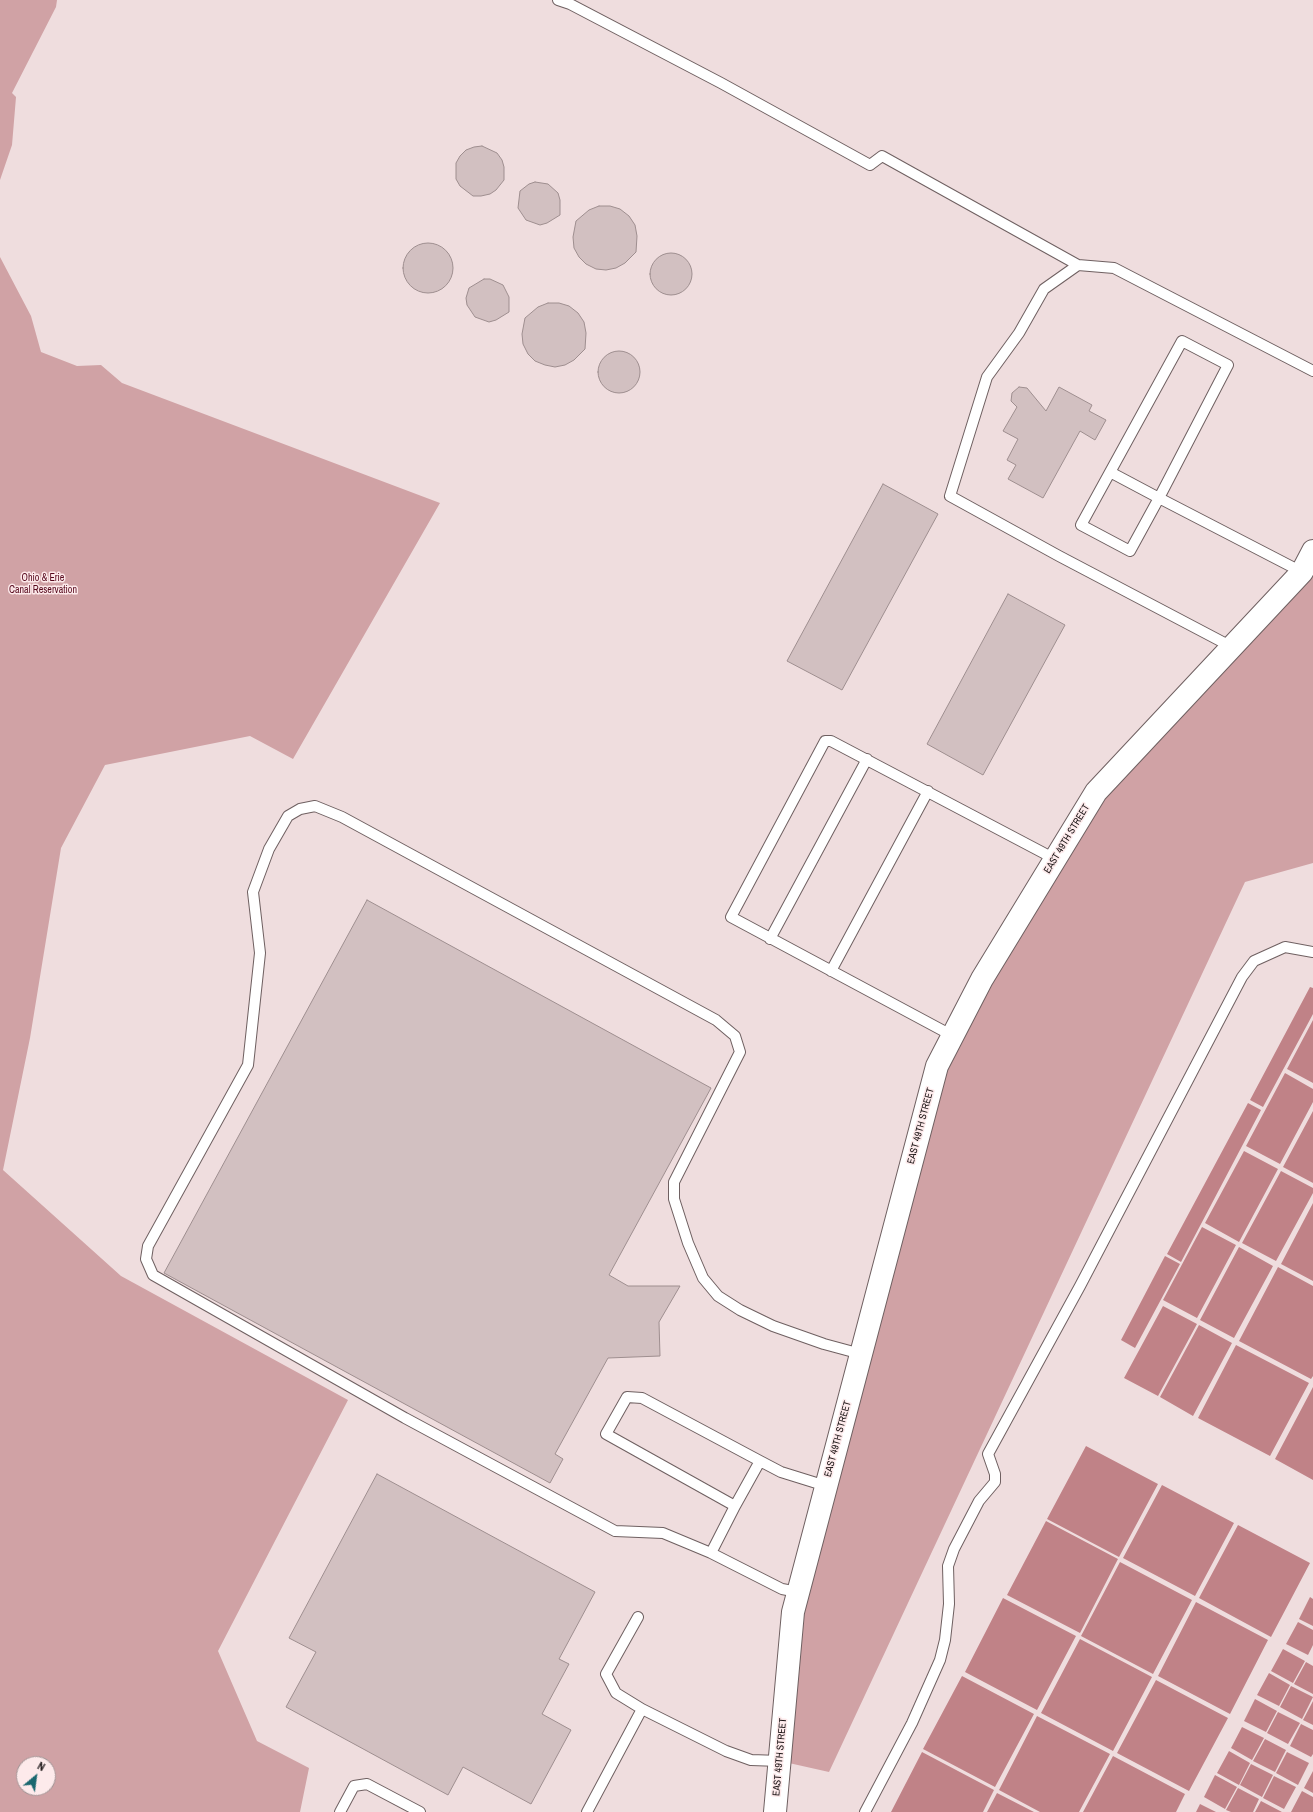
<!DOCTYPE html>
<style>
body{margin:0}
#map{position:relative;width:1313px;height:1812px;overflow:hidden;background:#efddde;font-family:"Archivo Narrow",sans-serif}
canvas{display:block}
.north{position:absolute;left:16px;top:1756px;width:40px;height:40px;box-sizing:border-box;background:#fdeaeb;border:1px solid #a19495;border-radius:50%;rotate:29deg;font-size:11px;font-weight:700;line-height:16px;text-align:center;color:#181213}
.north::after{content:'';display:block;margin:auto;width:14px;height:18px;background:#1a676f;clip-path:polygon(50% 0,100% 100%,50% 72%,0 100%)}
</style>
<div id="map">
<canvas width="1313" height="1812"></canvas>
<div class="north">N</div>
</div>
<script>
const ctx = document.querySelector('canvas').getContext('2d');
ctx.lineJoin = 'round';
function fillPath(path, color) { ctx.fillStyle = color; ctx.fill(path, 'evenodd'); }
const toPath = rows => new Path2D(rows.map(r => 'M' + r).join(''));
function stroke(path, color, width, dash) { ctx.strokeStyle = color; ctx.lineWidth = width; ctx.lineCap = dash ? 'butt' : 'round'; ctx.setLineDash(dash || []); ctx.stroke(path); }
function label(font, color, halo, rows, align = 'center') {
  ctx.font = font + ' "Archivo Narrow",sans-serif'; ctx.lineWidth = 3; ctx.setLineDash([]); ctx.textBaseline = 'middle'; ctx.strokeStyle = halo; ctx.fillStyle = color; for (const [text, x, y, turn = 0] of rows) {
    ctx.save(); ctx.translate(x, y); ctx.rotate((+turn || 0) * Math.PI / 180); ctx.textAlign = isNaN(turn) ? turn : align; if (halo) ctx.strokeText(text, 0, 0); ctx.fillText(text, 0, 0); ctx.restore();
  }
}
const green = toPath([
 [0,0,57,0,56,7,12,93,16,97,12,145,0,180],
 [0,257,31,316,41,352,77,366,101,365,122,383,440,503,293,759,250,736,105,765,61,848,30,1038,3,1170,121,1276,348,1400,218,1651,257,1741,309,1768,300,1812,0,1812],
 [24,1764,48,1764,48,1788,24,1788],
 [1313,551,1313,863,1245,882,829,1772,780,1761,793,1612,937,1066,1096,792]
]);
const water = toPath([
 [1310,987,1313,988,1313,1014,1263,1107,1250,1100],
 [1313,1020,1313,1083,1287,1069],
 [1285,1073,1313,1089,1313,1102,1280,1164,1246,1146],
 [1248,1103,1261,1110,1181,1262,1167,1254],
 [1313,1111,1313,1183,1283,1167],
 [1244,1151,1278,1169,1239,1242,1205,1223],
 [1281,1171,1313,1188,1313,1193,1276,1261,1242,1243],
 [1313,1203,1313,1281,1281,1264],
 [1202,1227,1236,1245,1197,1318,1163,1300],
 [1239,1247,1273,1266,1234,1338,1200,1320],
 [1165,1256,1180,1264,1135,1348,1121,1340],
 [1278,1267,1313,1286,1313,1376,1311,1379,1239,1341],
 [1163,1306,1197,1324,1158,1396,1124,1378],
 [1199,1325,1232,1343,1193,1416,1160,1397],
 [1236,1345,1309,1383,1270,1456,1198,1418],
 [1313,1387,1313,1480,1275,1459],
 [1086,1446,1158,1484,1119,1557,1047,1519],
 [1162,1485,1234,1523,1195,1596,1123,1558],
 [1046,1521,1118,1559,1080,1633,1007,1595],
 [1238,1525,1310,1563,1271,1637,1199,1598],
 [1120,1562,1192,1600,1153,1674,1081,1636],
 [1310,1597,1313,1599,1313,1626,1299,1619],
 [1003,1598,1076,1636,1037,1710,965,1672],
 [1196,1602,1268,1640,1230,1714,1158,1676],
 [1298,1622,1313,1630,1313,1645,1308,1655,1286,1644],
 [1080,1639,1152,1677,1113,1751,1041,1713],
 [1283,1649,1305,1661,1293,1683,1271,1671],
 [1306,1662,1313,1666,1313,1694,1294,1684],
 [1269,1673,1290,1685,1279,1706,1257,1695],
 [962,1676,1034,1714,995,1787,923,1749],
 [1156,1680,1228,1718,1189,1791,1117,1753],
 [1291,1686,1313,1697,1302,1719,1280,1707],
 [1255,1699,1277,1711,1266,1732,1244,1721],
 [1313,1701,1313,1725,1303,1720],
 [1278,1712,1300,1723,1288,1744,1267,1733],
 [1037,1716,1110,1754,1079,1812,1040,1812,999,1790],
 [1301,1724,1313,1730,1313,1754,1311,1757,1290,1746],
 [1242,1727,1264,1738,1252,1760,1231,1748],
 [1265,1739,1286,1750,1275,1772,1253,1761],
 [1229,1751,1250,1763,1239,1785,1217,1773],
 [922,1752,994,1790,983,1812,891,1812],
 [1287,1752,1309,1763,1298,1785,1276,1773],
 [1113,1756,1185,1794,1176,1812,1083,1812],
 [1251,1764,1273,1775,1262,1797,1240,1785],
 [1313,1771,1313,1793,1304,1788],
 [1215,1775,1237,1787,1225,1809,1204,1797],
 [1274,1776,1296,1787,1284,1809,1263,1798],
 [1238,1788,1259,1799,1253,1812,1231,1812,1226,1810],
 [1302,1791,1313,1797,1313,1812,1291,1812],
 [997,1793,1034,1812,987,1812],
 [1261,1801,1282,1812,1255,1812],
 [1200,1804,1216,1812,1196,1812]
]);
const building = toPath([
 [482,146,497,153,502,160,504,167,504,180,496,190,490,194,481,196,473,196,460,186,456,179,456,163,460,156,466,150,474,147,482,146],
 [535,182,548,184,558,193,560,200,560,215,547,223,540,225,526,220,518,208,520,191,529,184,535,182],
 [599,206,610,206,620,209,629,216,635,225,637,236,636,252,625,263,616,268,606,270,596,269,586,264,579,257,574,248,573,237,576,221,589,210,599,206],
 '403 268a25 25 0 1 1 50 0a25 25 0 1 1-50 0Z',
 '650 274a21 21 0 1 1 42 0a21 21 0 1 1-42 0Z',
 [484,279,490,279,503,285,509,297,509,312,496,320,489,322,475,317,467,305,466,298,469,288,484,279],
 [548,303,559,303,569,306,578,313,584,322,586,333,585,349,574,360,565,365,555,367,545,365,535,361,528,354,523,344,522,334,525,318,538,307,548,303],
 '598 372a21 21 0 1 1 42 0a21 21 0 1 1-42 0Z',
 [1019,387,1027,388,1046,411,1059,387,1092,405,1089,411,1106,420,1095,440,1080,431,1043,498,1008,479,1016,465,1007,460,1018,439,1003,431,1017,407,1011,401,1012,393,1019,387],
 [883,484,938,514,842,690,787,661,883,484],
 [1008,594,1065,625,983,775,927,744,1008,594],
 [367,900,711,1088,609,1275,628,1286,680,1286,659,1322,660,1356,608,1358,555,1454,563,1459,550,1483,164,1273,367,900],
 [377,1474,595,1592,559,1659,569,1664,542,1714,571,1730,531,1804,463,1767,448,1795,286,1707,316,1652,289,1638,377,1474]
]);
const service = toPath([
 [558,0,570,4,721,83,870,165,882,156,1078,265],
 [1110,472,1159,498,1130,551,1081,525,1182,341,1228,365,1159,498,1302,572],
 [1232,647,1059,556,950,496,987,377,1019,333,1044,289,1078,265,1114,268,1313,371],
 [770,939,867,759],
 [831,971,928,791],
 [953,1036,731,917,825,741,831,741,1055,859],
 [760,1461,735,1506,606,1434,627,1397,642,1398,760,1461,781,1472,826,1486],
 [735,1506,711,1553,782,1589,798,1592],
 [711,1553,663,1533,615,1531,405,1418,153,1275,146,1259,148,1246,248,1065,260,953,253,892,269,849,288,816,300,809,315,806,342,817,716,1020,735,1036,740,1052,674,1182,674,1199,688,1243,703,1278,718,1296,740,1310,773,1326,824,1344,861,1354],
 [638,1617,606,1674,616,1693,642,1709],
 [340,1812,354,1786,367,1784,420,1812],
 [587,1812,642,1709,726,1751,751,1760,780,1761],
 [865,1812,912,1723,940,1660,945,1640,949,1604,948,1566,954,1549,979,1501,995,1482,995,1474,988,1454,1080,1286,1242,977,1254,961,1285,947,1313,952]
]);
const tertiary = toPath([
 [775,1812,793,1612,937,1066,982,979,1096,792,1302,572,1313,551]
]);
const parkNames = [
 ["Ohio & Erie",43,578],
 ["Canal Reservation",43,590]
];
const streetNames = [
 ["EAST 49TH STREET",1067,839,-59],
 ["EAST 49TH STREET",921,1126,-75],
 ["EAST 49TH STREET",838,1439,-75],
 ["EAST 49TH STREET",780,1757,-85]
];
fillPath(green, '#d0a2a5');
fillPath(water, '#c08287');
fillPath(building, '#d2c0c1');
stroke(building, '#9e8e8f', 1);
stroke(service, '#6f6061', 12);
stroke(tertiary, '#6f6061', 24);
stroke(service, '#fff', 10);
stroke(tertiary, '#fff', 22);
label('10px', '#56081c', '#fdeaeb', parkNames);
label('10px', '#181213', '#fdeaeb', streetNames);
</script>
